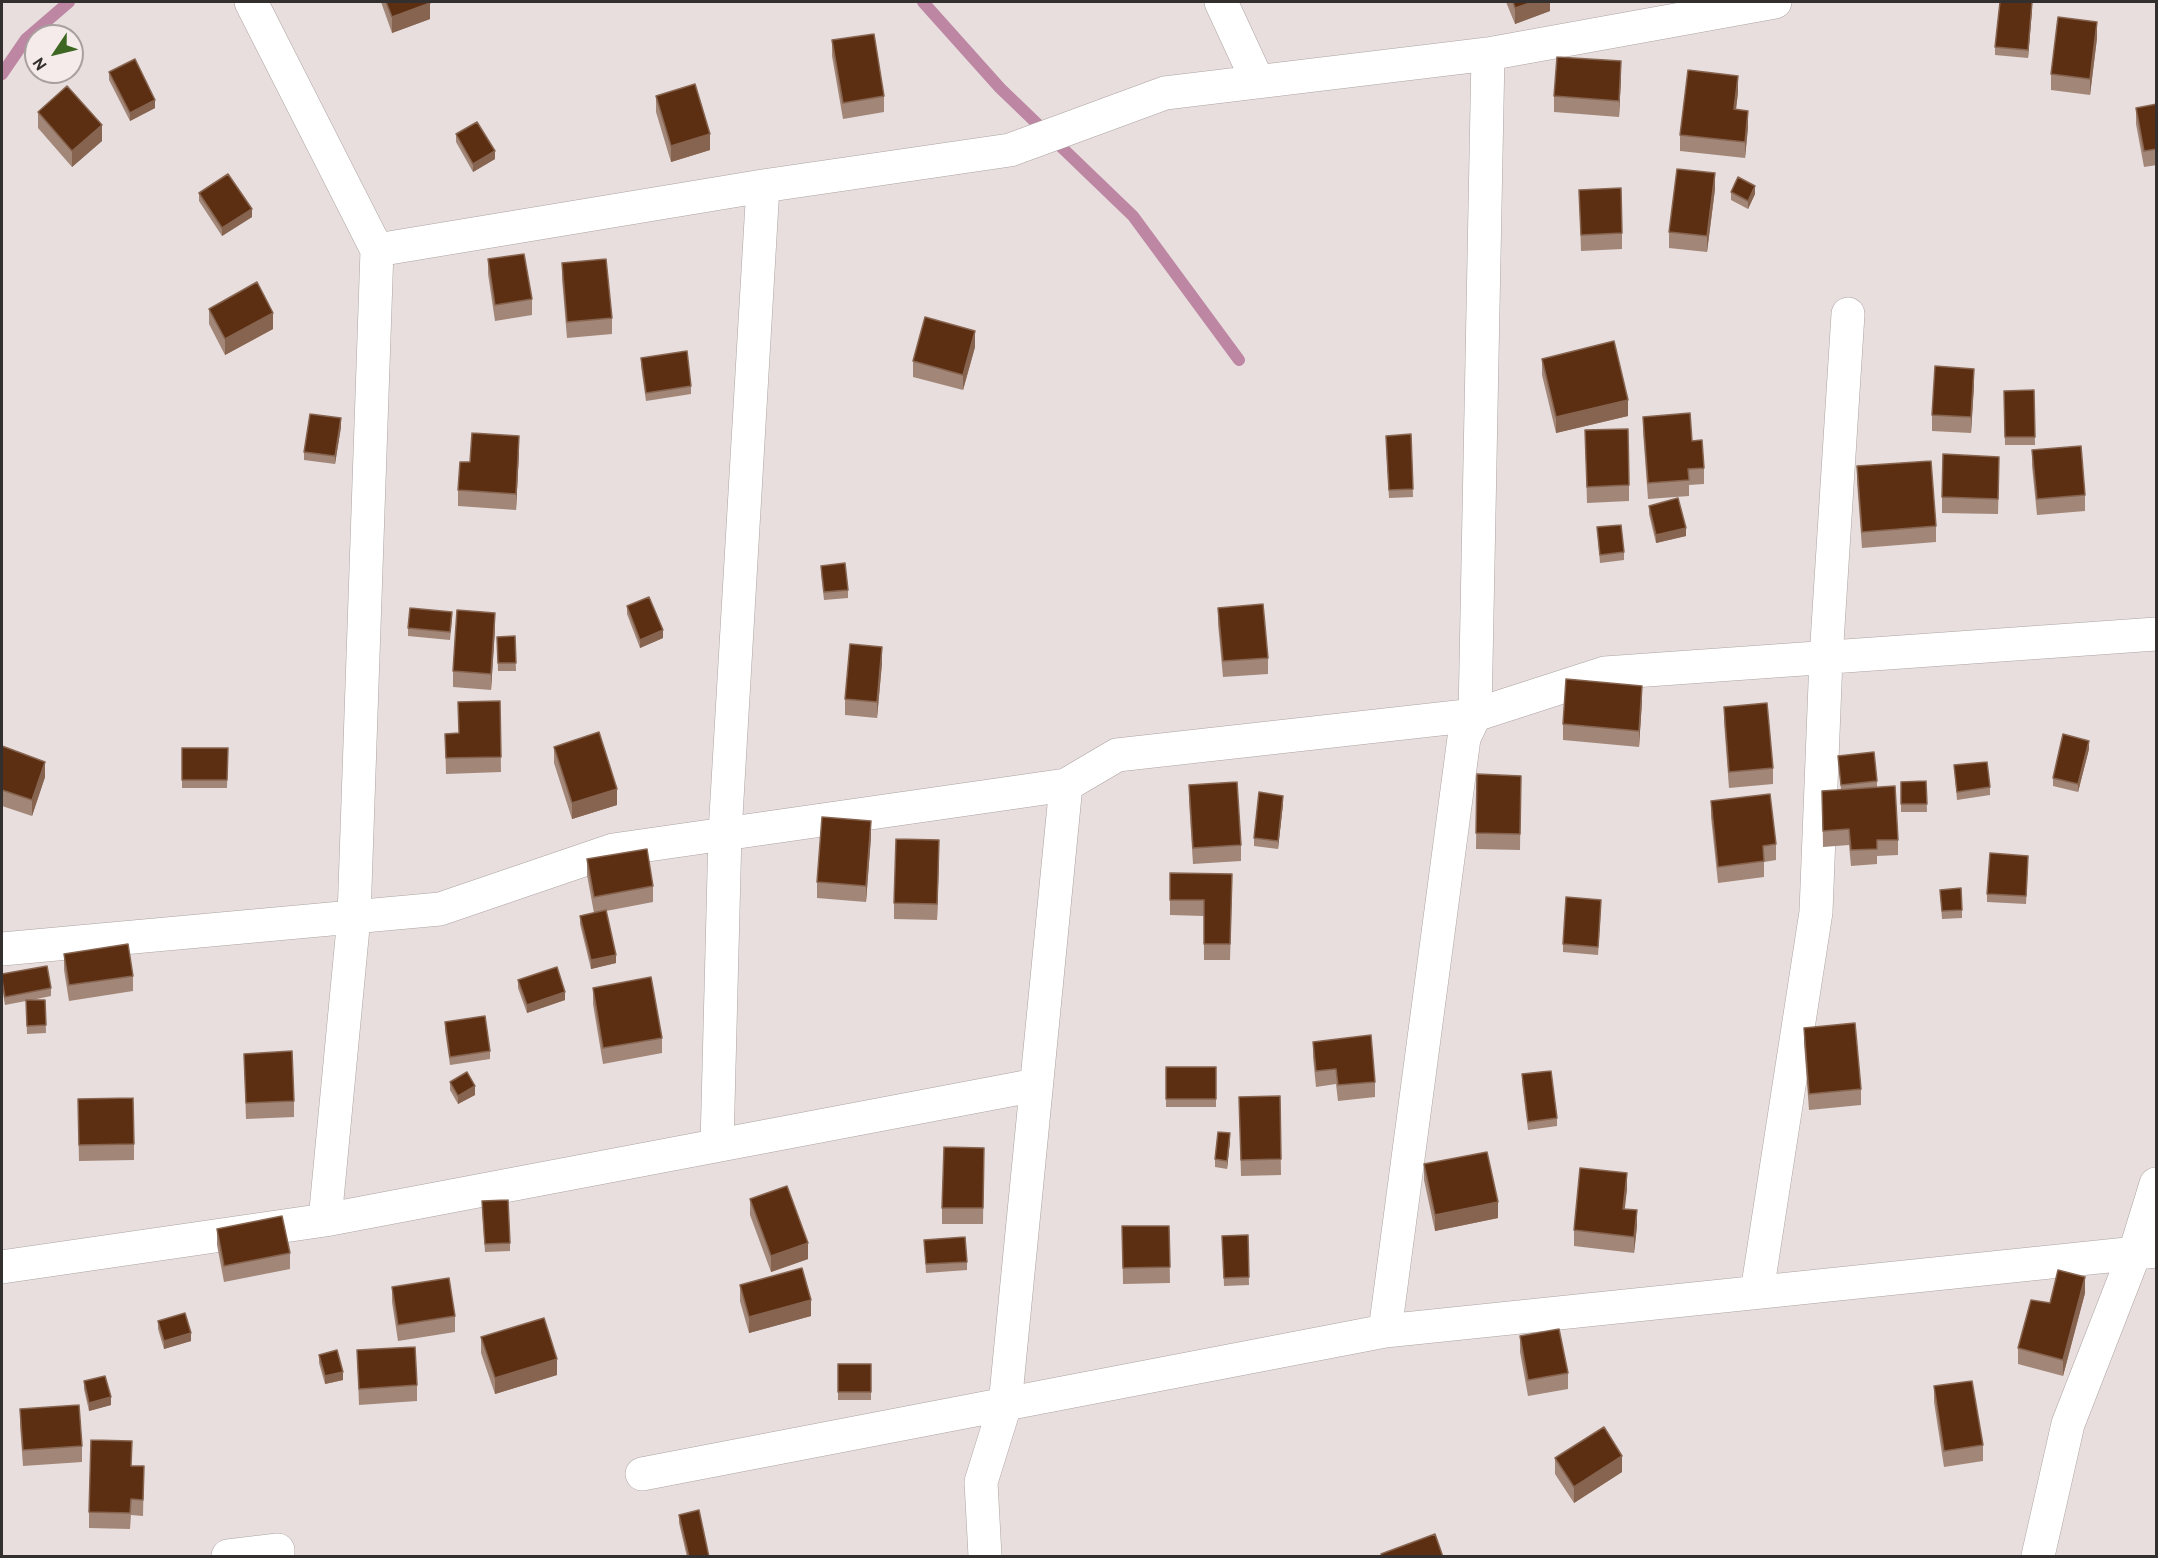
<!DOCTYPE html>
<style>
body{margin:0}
#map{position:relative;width:2158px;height:1558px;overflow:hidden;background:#e8dedd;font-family:Overpass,sans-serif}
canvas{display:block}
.frame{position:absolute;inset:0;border:3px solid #332f2f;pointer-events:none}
.north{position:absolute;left:24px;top:24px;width:60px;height:60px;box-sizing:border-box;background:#f5ebea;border:2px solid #a7a09f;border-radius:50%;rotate:235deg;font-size:16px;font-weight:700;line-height:24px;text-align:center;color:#332f2f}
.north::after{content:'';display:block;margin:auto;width:21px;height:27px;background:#3d6623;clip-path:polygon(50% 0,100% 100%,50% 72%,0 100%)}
</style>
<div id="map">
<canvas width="2158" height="1558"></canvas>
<div class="frame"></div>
<div class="north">N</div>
</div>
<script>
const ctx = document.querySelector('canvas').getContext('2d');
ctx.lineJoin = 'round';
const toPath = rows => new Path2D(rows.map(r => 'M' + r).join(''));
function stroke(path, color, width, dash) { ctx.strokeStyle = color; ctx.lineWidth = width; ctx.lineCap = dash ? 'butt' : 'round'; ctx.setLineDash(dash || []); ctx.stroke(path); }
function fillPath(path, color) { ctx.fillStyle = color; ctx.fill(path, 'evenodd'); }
const stream = toPath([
 [923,2,1000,88,1133,216,1239,360],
 [2,74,26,39,69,2]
]);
const minor = toPath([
 [251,2,377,250,354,917,325,1220],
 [1221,2,1258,82],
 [377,250,763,186,1010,150,1165,93,1488,54,1775,2],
 [2,949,440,909,613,850,1066,785,1117,755,1475,715,1605,673,2156,634],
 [717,1145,725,833,763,186],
 [2,1267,325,1220,1036,1085],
 [1757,1292,1816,912,1826,658,1848,314],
 [1385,1331,1464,738,1475,715,1488,54],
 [642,1474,1385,1331,2156,1251],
 [228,1556,278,1550,278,1556],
 [985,1556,981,1482,1005,1405,1066,785],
 [2038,1556,2068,1424,2135,1252,2156,1184]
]);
const wall = toPath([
 [381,2,430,2,430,19,392,33],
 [1506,2,1550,2,1550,11,1515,24],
 [2032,9,2028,58,1995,55,1995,47],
 [2097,38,2090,95,2051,90,2051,74],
 [832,40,884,96,884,112,843,119,832,56],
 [109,72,155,108,130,121,109,80],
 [1621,77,1619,117,1554,112,1554,96],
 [1738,92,1736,110,1748,127,1745,158,1680,151,1680,135],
 [656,96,710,150,671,162,656,112],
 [2157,104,2157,165,2144,167,2136,124,2136,108],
 [38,112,102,141,72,167,38,128],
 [456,134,495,159,473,172,456,142],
 [1715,189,1707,252,1669,248,1669,232],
 [1579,190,1622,233,1622,249,1581,251],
 [1731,192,1755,194,1748,209,1731,200],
 [199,193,252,217,222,236,199,201],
 [488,259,532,299,532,315,495,321,488,274],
 [562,263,612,318,612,334,567,338,562,279],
 [209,309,273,329,225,355,209,324],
 [975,347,963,390,913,377,913,361],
 [641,358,691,386,691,394,646,401,641,366],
 [1542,359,1628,416,1556,433,1542,375],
 [1974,385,1971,433,1932,431,1932,415],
 [2034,390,2035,445,2005,445,2004,391],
 [1643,417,1692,441,1704,468,1704,484,1689,485,1689,496,1648,499,1643,432],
 [341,427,335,464,304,460,304,452],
 [1585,430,1629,485,1629,501,1587,503],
 [1411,434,1413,497,1389,498,1386,444],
 [2032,450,2085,495,2085,511,2037,515,2032,466],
 [519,452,516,510,458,506,458,490,470,462],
 [1857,466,1936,526,1936,542,1862,548,1857,482],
 [1999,473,1998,514,1942,513,1942,497],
 [1649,506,1686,536,1656,543,1649,514],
 [1597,527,1624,552,1624,560,1600,563],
 [821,566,848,590,848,598,824,600,821,574],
 [627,606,663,638,640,648,627,614],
 [1218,608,1268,658,1268,674,1223,677,1218,624],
 [452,620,450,640,408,636,408,628],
 [495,629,491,690,453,687,453,671],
 [515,636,516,671,498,671,497,637],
 [882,663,877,718,845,715,845,699],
 [500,701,501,772,446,774,445,734,458,733],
 [1642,701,1639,747,1563,740,1563,724],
 [1724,707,1773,768,1773,784,1729,788,1724,722],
 [2,746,45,777,32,816,2,806],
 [554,747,617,805,572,819,554,763],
 [182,748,228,748,227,788,182,788],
 [2089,749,2078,792,2053,786,2053,778],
 [1838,756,1877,781,1877,787,1898,840,1898,855,1877,856,1877,864,1851,866,1849,845,1823,847,1822,791,1841,790],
 [1954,765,1990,787,1990,795,1957,800],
 [1477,774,1521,776,1520,850,1476,849],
 [1926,781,1927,812,1901,812,1901,782],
 [1189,785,1241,845,1241,861,1193,864,1189,801],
 [1711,801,1776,844,1776,860,1764,862,1764,877,1718,883,1711,817],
 [1283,804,1278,849,1254,846,1254,838],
 [871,837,866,902,817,898,817,882],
 [939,856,937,920,894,919,894,903],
 [587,859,653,886,653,902,606,911,616,963,591,969,580,924,580,916,594,913,587,875],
 [2028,864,2026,904,1987,902,1987,894],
 [1170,873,1232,890,1230,960,1204,960,1204,916,1170,915],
 [1940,890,1962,910,1962,918,1942,919],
 [1601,908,1598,955,1563,952,1563,944],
 [64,954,133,976,133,991,69,1001,64,970],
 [2,974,51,988,51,996,32,1000,45,1000,46,1033,27,1034,26,1001,5,1005,2,988],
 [518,980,565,1000,527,1013,518,988],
 [593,988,662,1038,662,1053,603,1064,593,1004],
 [445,1022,490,1051,490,1059,450,1065,445,1031],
 [1804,1028,1861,1089,1861,1105,1809,1110,1804,1043],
 [1313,1042,1375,1082,1375,1097,1338,1101,1336,1084,1316,1087,1313,1057],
 [244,1054,294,1101,294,1117,246,1119],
 [1166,1067,1216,1067,1216,1107,1166,1107],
 [1522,1074,1557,1118,1557,1126,1528,1130,1522,1082],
 [450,1082,475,1095,458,1104,450,1090],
 [1280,1096,1281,1175,1241,1176,1239,1097],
 [78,1115,134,1144,134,1160,79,1161],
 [1230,1141,1227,1169,1215,1167,1215,1159],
 [984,1148,983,1224,942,1224,942,1208],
 [1424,1164,1498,1218,1435,1231,1424,1180],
 [1627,1189,1624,1209,1637,1226,1634,1253,1574,1246,1574,1230],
 [750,1199,808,1259,771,1272,750,1215],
 [482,1209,510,1243,510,1251,485,1252],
 [1122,1226,1169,1226,1170,1283,1123,1284],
 [217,1229,290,1253,290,1269,224,1282,217,1245],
 [1248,1235,1249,1285,1224,1286,1222,1236],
 [924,1240,967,1262,967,1270,926,1273],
 [740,1285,811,1316,749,1333,740,1301],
 [392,1287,455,1316,455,1332,398,1341,392,1302],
 [2085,1293,2063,1376,2018,1364,2018,1348,2050,1303],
 [158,1321,191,1341,164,1349,158,1329],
 [1520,1336,1568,1373,1568,1389,1528,1396,1520,1352],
 [481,1337,557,1375,495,1394,481,1353],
 [357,1350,417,1385,417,1401,359,1405],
 [319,1355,343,1380,325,1384,319,1363],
 [838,1364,871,1364,871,1400,838,1400],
 [84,1381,111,1405,89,1411,84,1389],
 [1934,1386,1983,1445,1983,1461,1944,1467,1934,1402],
 [20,1409,82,1446,82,1462,23,1466,20,1425],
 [1555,1458,1622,1472,1574,1503,1555,1474],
 [132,1466,144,1466,143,1516,131,1515,130,1529,89,1528,89,1512],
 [679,1515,709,1557,687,1557,679,1523]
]);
const shadedWall = toPath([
 [1533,2,1550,2,1550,11,1515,24,1515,8],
 [2032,2,2032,9,2028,58,2028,50],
 [430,3,430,19,392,33,392,17],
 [2097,22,2097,38,2090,95,2090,79],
 [1621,61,1621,77,1619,117,1619,101],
 [1738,76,1738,92,1734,125,1734,109],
 [155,100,155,108,130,121,130,113],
 [1748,111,1748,127,1745,158,1745,142],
 [102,125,102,141,72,167,72,151],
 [710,134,710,150,671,162,671,146],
 [495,151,495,159,473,172,473,164],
 [1715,173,1715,189,1707,252,1707,236],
 [1755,186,1755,194,1748,209,1748,201],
 [252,209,252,217,222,236,222,228],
 [273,313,273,329,225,355,225,339],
 [975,331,975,347,963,390,963,375],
 [1974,369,1974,385,1971,433,1971,417],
 [1628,400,1628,416,1556,433,1556,417],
 [341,418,341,427,335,464,335,456],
 [519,436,519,452,516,510,516,494],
 [1686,528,1686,536,1656,543,1656,535],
 [495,613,495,629,491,690,491,674],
 [663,630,663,638,640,648,640,640],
 [882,647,882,663,877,718,877,702],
 [1642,686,1642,701,1639,747,1639,731],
 [2089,741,2089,749,2078,792,2078,784],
 [45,762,45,777,32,816,32,800],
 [617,789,617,805,572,819,572,803],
 [1283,796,1283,804,1278,849,1278,841],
 [871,821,871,837,866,902,866,886],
 [939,840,939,856,937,920,937,904],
 [616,955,616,963,591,969,591,960],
 [565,992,565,1000,527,1013,527,1005],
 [475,1086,475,1095,458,1104,458,1096],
 [1230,1133,1230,1141,1227,1169,1227,1161],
 [1627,1173,1627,1189,1623,1225,1623,1209],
 [1498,1202,1498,1218,1435,1231,1435,1215],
 [1637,1210,1637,1226,1634,1253,1634,1237],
 [808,1243,808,1259,771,1272,771,1256],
 [2085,1277,2085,1293,2063,1376,2063,1360],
 [811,1300,811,1316,749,1333,749,1317],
 [191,1333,191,1341,164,1349,164,1341],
 [557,1359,557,1375,495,1394,495,1378],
 [343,1372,343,1380,325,1384,325,1376],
 [111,1397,111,1405,89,1411,89,1403],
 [1622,1456,1622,1472,1574,1503,1574,1487]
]);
const building = toPath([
 [386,2,430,2,430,3,392,17,386,2],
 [1513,2,1533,2,1515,8,1513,2],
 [2000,2,2032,2,2028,50,1995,47,2000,2],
 [2058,17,2097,22,2090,79,2051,74,2058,17],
 [874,34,884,96,843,103,832,40,874,34],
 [1557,57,1621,61,1619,101,1554,96,1557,57],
 [135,59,155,100,130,113,109,72,135,59],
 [1688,70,1738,76,1734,109,1748,111,1745,142,1680,135,1688,70],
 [695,84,710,134,671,146,656,96,695,84],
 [67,86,102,125,72,151,38,112,67,86],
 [2157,104,2157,149,2144,151,2136,108,2157,104],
 [477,122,495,151,473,164,456,134,477,122],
 [1677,169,1715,173,1707,236,1669,232,1677,169],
 [228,174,252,209,222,228,199,193,228,174],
 [1738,177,1755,186,1748,201,1731,192,1738,177],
 [1621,188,1622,233,1581,235,1579,190,1621,188],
 [524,254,532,299,495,305,488,259,524,254],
 [606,259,612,318,567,322,562,263,606,259],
 [257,282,273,313,225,339,209,309,257,282],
 [925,317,975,331,963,375,913,361,925,317],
 [1614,341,1628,400,1556,417,1542,359,1614,341],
 [687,351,691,386,646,393,641,358,687,351],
 [1935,366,1974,369,1971,417,1932,415,1935,366],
 [2034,390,2035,437,2005,437,2004,391,2034,390],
 [1690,413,1692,441,1702,440,1704,468,1688,469,1689,480,1648,483,1643,417,1690,413],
 [310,414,341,418,335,456,304,452,310,414],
 [1628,429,1629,485,1587,487,1585,430,1628,429],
 [472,433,519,436,516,494,458,490,460,462,470,462,472,433],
 [1411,434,1413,489,1389,490,1386,436,1411,434],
 [2081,446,2085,495,2037,499,2032,450,2081,446],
 [1943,454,1999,457,1998,499,1942,497,1943,454],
 [1931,461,1936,526,1862,532,1857,466,1931,461],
 [1678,498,1686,528,1656,535,1649,506,1678,498],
 [1621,525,1624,552,1600,555,1597,527,1621,525],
 [845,563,848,590,824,592,821,566,845,563],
 [649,597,663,630,640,640,627,606,649,597],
 [1263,604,1268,658,1223,661,1218,608,1263,604],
 [410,608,452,612,450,632,408,628,410,608],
 [457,610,495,613,491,674,453,671,457,610],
 [515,636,516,663,498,663,497,637,515,636],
 [850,644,882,647,877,702,845,699,850,644],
 [1566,679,1642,686,1639,731,1563,724,1566,679],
 [500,701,501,757,446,758,445,734,459,733,458,702,500,701],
 [1767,703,1773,768,1729,772,1724,707,1767,703],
 [599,732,617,789,572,803,554,747,599,732],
 [2063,734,2089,741,2078,784,2053,778,2063,734],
 [2,746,45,762,32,800,2,790,2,746],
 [182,748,228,748,227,780,182,780,182,748],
 [1874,752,1877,781,1841,785,1838,756,1874,752],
 [1987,762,1990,787,1957,792,1954,765,1987,762],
 [1477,774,1521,776,1520,834,1476,833,1477,774],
 [1926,781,1927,804,1901,804,1901,782,1926,781],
 [1237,782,1241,845,1193,848,1189,785,1237,782],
 [1895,786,1898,840,1877,840,1877,849,1851,850,1849,829,1823,831,1822,791,1895,786],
 [1259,792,1283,796,1278,841,1254,838,1259,792],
 [1770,794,1776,844,1763,846,1764,861,1718,867,1711,801,1770,794],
 [822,817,871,821,866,886,817,882,822,817],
 [896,839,939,840,937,904,894,903,896,839],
 [647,849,653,886,594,897,587,859,647,849],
 [1990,853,2028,856,2026,896,1987,894,1990,853],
 [1170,873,1232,874,1230,944,1204,944,1204,900,1170,900,1170,873],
 [1961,888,1962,910,1942,911,1940,890,1961,888],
 [1566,897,1601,900,1598,947,1563,944,1566,897],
 [606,910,616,955,591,960,580,916,606,910],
 [128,944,133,976,69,985,64,954,128,944],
 [47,966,51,988,5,997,2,980,2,974,47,966],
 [557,967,565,992,527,1005,518,980,557,967],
 [651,977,662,1038,603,1048,593,988,651,977],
 [26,1000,45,1000,46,1025,27,1026,26,1000],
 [485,1016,490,1051,450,1057,445,1022,485,1016],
 [1855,1023,1861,1089,1809,1094,1804,1028,1855,1023],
 [1371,1035,1375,1082,1338,1085,1336,1069,1316,1071,1313,1042,1371,1035],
 [292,1051,294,1101,246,1103,244,1054,292,1051],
 [1166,1067,1216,1067,1216,1099,1166,1099,1166,1067],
 [1551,1071,1557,1118,1528,1122,1522,1074,1551,1071],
 [467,1072,475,1086,458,1096,450,1082,467,1072],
 [1280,1096,1281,1159,1241,1160,1239,1097,1280,1096],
 [133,1098,134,1144,79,1145,78,1099,133,1098],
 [1218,1132,1230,1133,1227,1161,1215,1159,1218,1132],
 [944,1147,984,1148,983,1208,942,1208,944,1147],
 [1487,1152,1498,1202,1435,1215,1424,1164,1487,1152],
 [1580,1168,1627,1173,1623,1209,1637,1210,1634,1237,1574,1230,1580,1168],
 [787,1186,808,1243,771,1256,750,1199,787,1186],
 [508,1200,510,1243,485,1244,482,1201,508,1200],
 [282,1216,290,1253,224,1266,217,1229,282,1216],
 [1122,1226,1169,1226,1170,1267,1123,1268,1122,1226],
 [1248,1235,1249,1277,1224,1278,1222,1236,1248,1235],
 [965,1237,967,1262,926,1264,924,1240,965,1237],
 [802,1268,811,1300,749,1317,740,1285,802,1268],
 [2058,1270,2085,1277,2063,1360,2018,1348,2031,1300,2050,1303,2058,1270],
 [449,1278,455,1316,398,1325,392,1287,449,1278],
 [185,1313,191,1333,164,1341,158,1321,185,1313],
 [544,1318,557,1359,495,1378,481,1337,544,1318],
 [1559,1329,1568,1373,1528,1380,1520,1336,1559,1329],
 [415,1347,417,1385,359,1389,357,1350,415,1347],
 [337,1350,343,1372,325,1376,319,1355,337,1350],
 [838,1364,871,1364,871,1392,838,1392,838,1364],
 [105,1376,111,1397,89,1403,84,1381,105,1376],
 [1972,1381,1983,1445,1944,1451,1934,1386,1972,1381],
 [79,1405,82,1446,23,1450,20,1409,79,1405],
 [1604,1427,1622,1456,1574,1487,1555,1458,1604,1427],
 [91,1440,132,1441,131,1466,144,1466,143,1500,131,1499,130,1513,89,1512,91,1440],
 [699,1510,709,1557,689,1557,679,1515,699,1510],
 [1435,1534,1443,1557,1382,1557,1381,1554,1435,1534]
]);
stroke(stream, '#bd87a4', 12);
stroke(minor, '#aca3a2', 34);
stroke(minor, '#fff', 33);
fillPath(wall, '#a28678');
fillPath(shadedWall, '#866450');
fillPath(building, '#5c2f13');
stroke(building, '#866450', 1.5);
</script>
